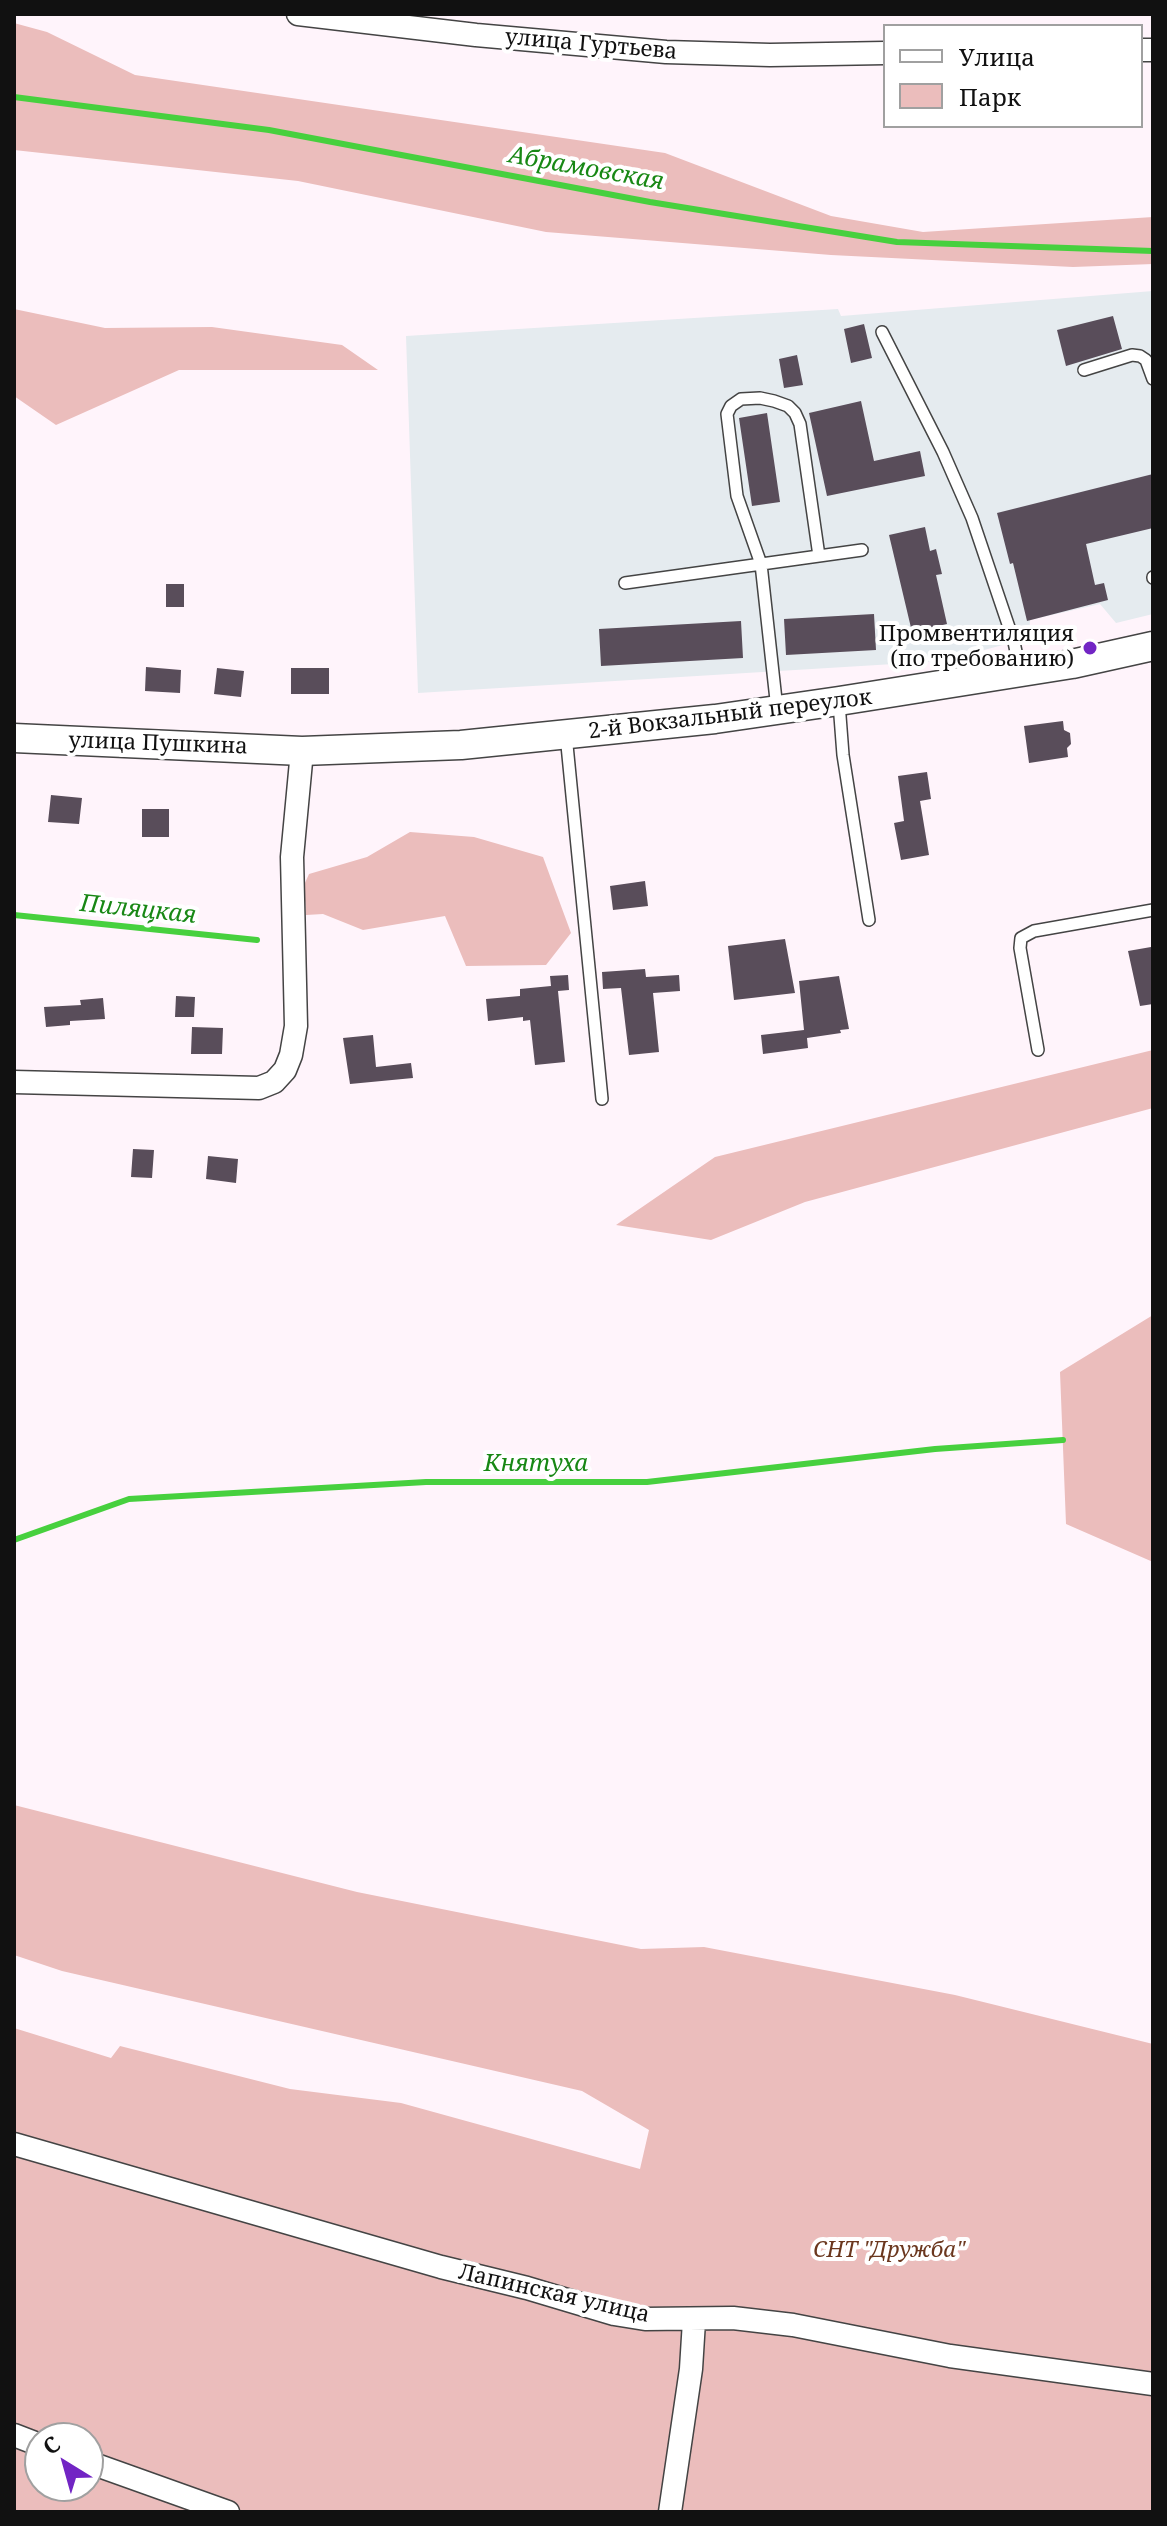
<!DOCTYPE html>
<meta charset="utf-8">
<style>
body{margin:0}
#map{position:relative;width:1167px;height:2526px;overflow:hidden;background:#fff4fb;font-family:"Noto Serif",serif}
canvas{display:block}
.frame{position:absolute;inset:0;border:16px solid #111;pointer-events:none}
.legend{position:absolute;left:883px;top:24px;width:260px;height:104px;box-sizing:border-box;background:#fff;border:2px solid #a0a0a0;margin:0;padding:10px 14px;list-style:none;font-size:24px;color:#111}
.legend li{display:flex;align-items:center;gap:16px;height:40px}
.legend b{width:40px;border:2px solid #a0a0a0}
.north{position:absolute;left:24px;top:2422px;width:80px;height:80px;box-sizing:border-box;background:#fff;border:2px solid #a0a0a0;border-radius:50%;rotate:323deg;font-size:22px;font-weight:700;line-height:32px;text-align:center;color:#111}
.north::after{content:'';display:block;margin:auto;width:28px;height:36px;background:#7225c4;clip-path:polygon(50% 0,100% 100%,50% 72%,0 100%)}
</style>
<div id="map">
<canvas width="1167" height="2526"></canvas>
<div class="frame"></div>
<ul class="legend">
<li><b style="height:10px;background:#fff"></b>Улица</li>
<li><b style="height:22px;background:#ebbdbc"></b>Парк</li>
</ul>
<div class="north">С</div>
</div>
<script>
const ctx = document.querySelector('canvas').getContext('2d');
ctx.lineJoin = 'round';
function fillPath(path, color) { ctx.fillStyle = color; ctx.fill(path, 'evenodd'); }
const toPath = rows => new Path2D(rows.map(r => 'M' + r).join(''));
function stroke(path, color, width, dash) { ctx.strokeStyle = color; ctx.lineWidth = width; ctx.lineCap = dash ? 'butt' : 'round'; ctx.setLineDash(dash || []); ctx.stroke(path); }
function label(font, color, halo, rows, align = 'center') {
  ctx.font = font + ' "Noto Serif",serif'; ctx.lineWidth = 8; ctx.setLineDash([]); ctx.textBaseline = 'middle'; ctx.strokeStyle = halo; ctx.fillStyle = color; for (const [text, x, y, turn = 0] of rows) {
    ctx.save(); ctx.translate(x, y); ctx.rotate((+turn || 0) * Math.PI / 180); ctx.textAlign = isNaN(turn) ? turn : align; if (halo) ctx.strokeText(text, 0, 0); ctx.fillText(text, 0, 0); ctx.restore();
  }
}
const industrial = toPath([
 [1153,291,1153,614,1116,623,1100,604,1030,620,1029,638,943,661,418,693,406,336,838,309,841,316]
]);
const green = toPath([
 [14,23,47,32,135,75,665,153,831,216,923,232,1153,217,1153,264,1073,267,831,255,546,232,298,181,14,150],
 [14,309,105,328,212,327,342,345,378,370,179,370,56,425,14,396],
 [410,832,474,837,543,857,571,933,546,965,466,966,445,916,363,930,323,914,306,915,304,885,309,874,367,857],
 [1153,1050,1153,1108,805,1202,711,1240,616,1225,715,1157],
 [1153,1315,1153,1562,1066,1524,1060,1372],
 [14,1805,357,1892,641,1949,704,1947,955,1995,1153,2044,1153,2512,14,2512,14,2028,111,2058,120,2046,290,2089,401,2103,640,2169,649,2130,582,2091,62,1971,14,1955],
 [40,2438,88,2438,88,2486,40,2486]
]);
const stream = toPath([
 [14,97,269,130,650,202,897,242,1153,251],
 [14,915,257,940],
 [14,1540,129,1499,426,1482,647,1482,935,1449,1063,1440]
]);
const building = toPath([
 [1113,316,1122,349,1066,366,1057,330],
 [864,324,872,358,851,363,844,329],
 [797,355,803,385,784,388,779,359],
 [861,401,874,461,920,451,925,476,827,496,809,413],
 [767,413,780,502,752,506,739,418],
 [1153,474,1153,528,1086,544,1095,585,1104,583,1108,600,1027,621,1013,563,1010,564,997,513],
 [925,527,930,551,936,549,942,574,936,575,947,624,912,632,889,535],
 [166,584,184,584,184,607,166,607],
 [874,614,876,650,786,655,784,619],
 [741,621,743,658,601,666,599,629],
 [146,667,181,670,180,693,145,691],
 [217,668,244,671,241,697,214,694],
 [291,668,329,668,329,694,291,694],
 [1063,721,1064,730,1070,733,1071,744,1067,748,1068,757,1029,763,1024,726],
 [927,772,931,799,920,801,929,855,901,860,894,823,904,821,898,776],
 [51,795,82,798,79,824,48,822],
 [142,809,169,809,169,837,142,837],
 [645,881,648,906,613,910,610,886],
 [785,939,795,993,734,1000,728,946],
 [1151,947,1153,1004,1140,1006,1128,951],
 [645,969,646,977,679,975,680,991,653,993,659,1052,629,1055,621,988,603,989,602,972],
 [568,975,569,990,558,991,565,1062,535,1065,530,1020,523,1021,523,1017,488,1021,486,999,520,996,520,989,551,986,550,976],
 [839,976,849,1029,840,1030,841,1033,807,1038,808,1048,763,1054,761,1035,804,1030,799,981],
 [176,996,195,997,194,1017,175,1017],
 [103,998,105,1019,70,1021,70,1025,46,1027,44,1007,81,1005,80,1000],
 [192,1027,223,1028,222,1054,191,1054],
 [373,1035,376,1067,411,1063,413,1078,350,1084,343,1038],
 [133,1149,154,1150,152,1178,131,1177],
 [208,1156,238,1159,236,1183,206,1179]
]);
const service = toPath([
 [882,332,943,452,972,518,1014,642,1020,671],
 [1084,370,1132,355,1140,356,1146,360,1153,379],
 [1153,577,1153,578],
 [625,583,862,550],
 [839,703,843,755,869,920],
 [777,709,761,564,737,496,727,414,731,406,741,399,760,398,774,401,788,406,795,413,800,424,819,556],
 [566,735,602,1099],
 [1038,1050,1020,948,1021,938,1034,931,1153,910]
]);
const minor = toPath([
 [298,14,476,35,666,52,770,55,885,53],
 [1141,50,1153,50],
 [14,1082,259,1088,274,1082,285,1070,291,1055,296,1026,292,857,302,751],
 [14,2144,441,2267,527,2288,614,2314,645,2319,733,2318,793,2325,950,2356,1153,2384],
 [14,2435,40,2445],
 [88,2462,228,2512],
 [670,2512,691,2369,694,2321]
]);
const tertiary = toPath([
 [14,738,302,751,461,745,715,719,839,701,1072,664,1153,646]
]);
const markers = [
 [1090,648,8,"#7225c4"]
];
const streetNames = [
 ["улица Гуртьева",591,45,5],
 ["2-й Вокзальный переулок",730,715,-7],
 ["улица Пушкина",158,744,2],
 ["Лапинская улица",554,2294,13]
];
const poiNames = [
 ["Промвентиляция",1074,635],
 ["(по требованию)",1074,660]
];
const parkNames = [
 ["СНТ \"Дружба\"",889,2251]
];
const waterNames = [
 ["Абрамовская",586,169,10],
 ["Пиляцкая",138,910,6],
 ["Княтуха",536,1464]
];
fillPath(industrial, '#e5ebef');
fillPath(green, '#ebbdbc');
stroke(stream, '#47d03e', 6);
fillPath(building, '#594d5a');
stroke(service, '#444', 14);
stroke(minor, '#444', 25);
stroke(tertiary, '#444', 31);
stroke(service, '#fff', 11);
stroke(minor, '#fff', 22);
stroke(tertiary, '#fff', 28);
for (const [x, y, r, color] of markers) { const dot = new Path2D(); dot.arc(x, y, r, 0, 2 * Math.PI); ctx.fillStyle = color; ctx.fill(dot); stroke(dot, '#fff', 3); }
label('22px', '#111', '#fff', streetNames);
label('22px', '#111', '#fff', poiNames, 'right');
label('italic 22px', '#6b371e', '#fff', parkNames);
label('italic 24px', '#188815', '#fff', waterNames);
</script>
